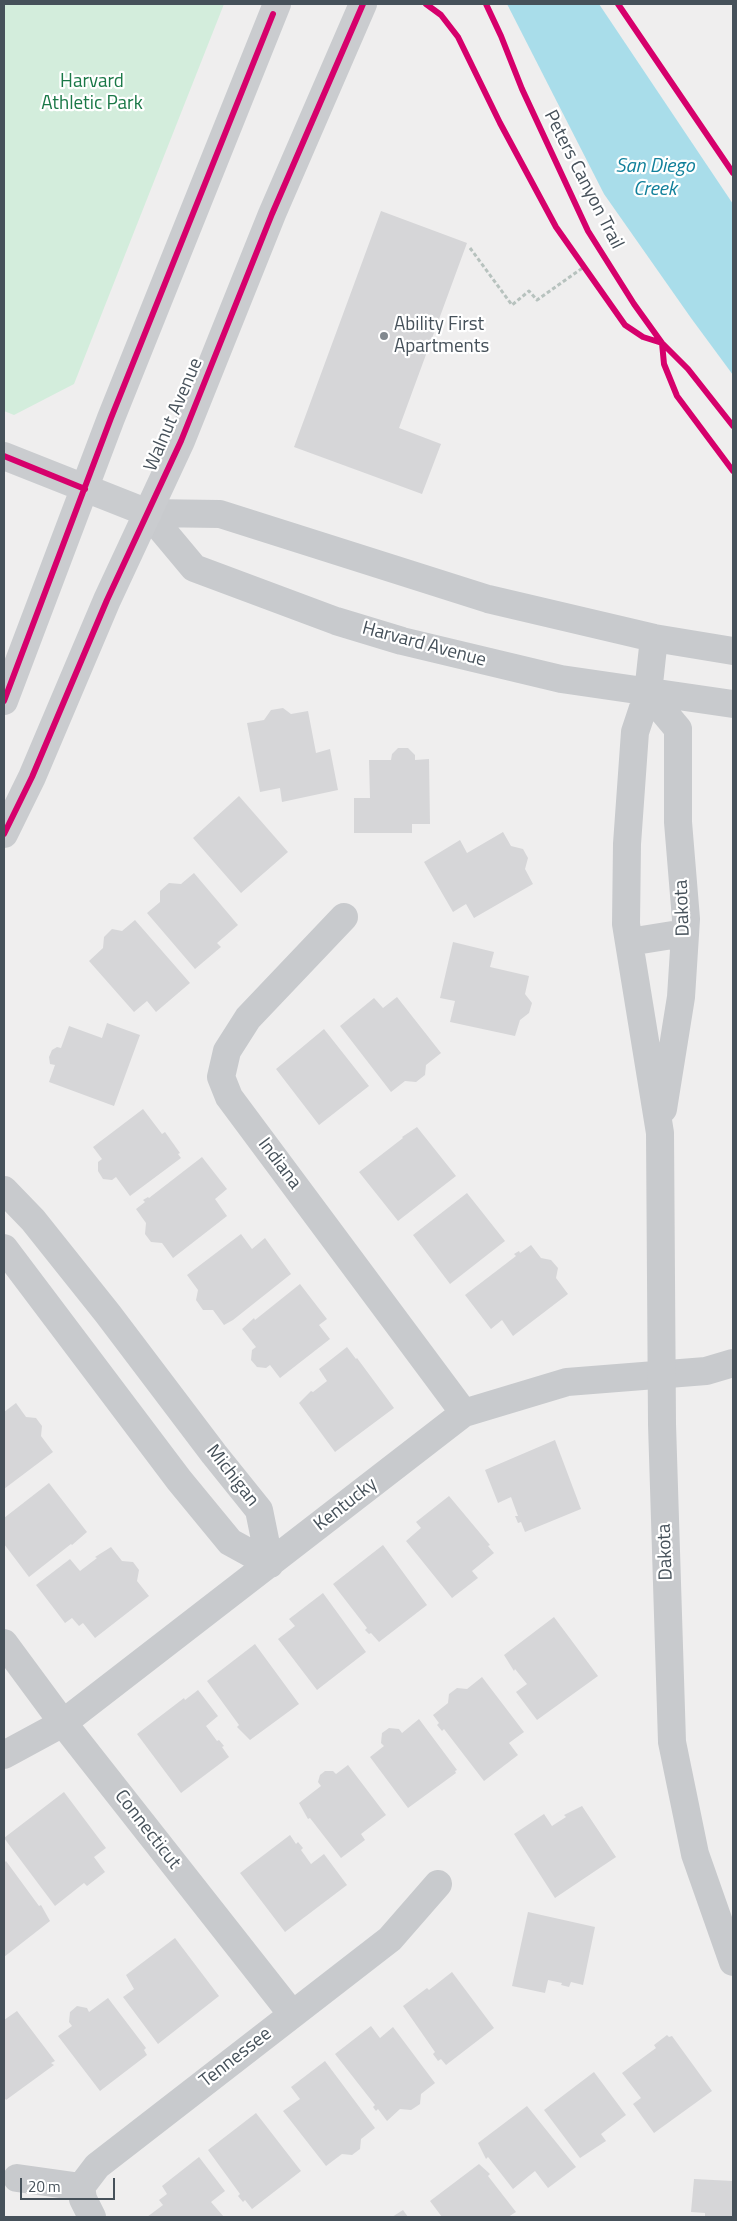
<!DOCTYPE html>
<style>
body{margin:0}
#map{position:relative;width:737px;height:2221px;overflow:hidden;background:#efeeee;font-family:"Titillium Web",sans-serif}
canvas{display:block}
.frame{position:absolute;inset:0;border:5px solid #46515a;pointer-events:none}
.scale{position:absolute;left:20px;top:2178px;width:95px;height:22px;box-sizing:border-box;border:2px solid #46515a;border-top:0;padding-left:6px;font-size:15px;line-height:18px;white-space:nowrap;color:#46515a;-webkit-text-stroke:4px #fff;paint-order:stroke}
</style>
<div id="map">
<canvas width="737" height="2221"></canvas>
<div class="frame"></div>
<div class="scale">20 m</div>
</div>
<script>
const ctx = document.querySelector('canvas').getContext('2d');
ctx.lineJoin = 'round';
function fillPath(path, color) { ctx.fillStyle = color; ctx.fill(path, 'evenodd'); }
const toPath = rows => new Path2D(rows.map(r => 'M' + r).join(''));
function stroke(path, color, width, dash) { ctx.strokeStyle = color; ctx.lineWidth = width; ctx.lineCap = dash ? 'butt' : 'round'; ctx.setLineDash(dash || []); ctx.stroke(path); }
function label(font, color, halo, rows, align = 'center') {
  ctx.font = font + ' "Titillium Web",sans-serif'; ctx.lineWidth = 4.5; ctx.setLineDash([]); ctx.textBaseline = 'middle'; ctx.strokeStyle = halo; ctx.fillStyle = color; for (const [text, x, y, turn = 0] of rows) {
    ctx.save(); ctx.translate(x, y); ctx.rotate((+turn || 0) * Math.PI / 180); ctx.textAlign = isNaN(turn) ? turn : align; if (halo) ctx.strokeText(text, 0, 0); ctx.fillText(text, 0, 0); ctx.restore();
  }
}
const green = toPath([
 [4,4,224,4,74,384,14,415,4,411]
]);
const water = toPath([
 [507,4,599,4,733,204,733,375,691,318,604,194]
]);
const building = toPath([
 [381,211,467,243,399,428,441,444,422,494,294,447],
 [283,708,291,714,308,711,316,753,330,749,338,790,282,802,280,788,260,792,247,723,264,720,271,710],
 [398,748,408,748,415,755,415,760,429,759,430,824,412,824,412,833,354,833,354,798,370,798,369,760,391,760,392,754],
 [239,796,288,852,241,893,193,838],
 [503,832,511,846,523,849,528,858,525,869,533,884,474,918,466,904,453,912,424,862,460,840,467,853],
 [194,873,238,925,217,943,221,947,195,969,147,913,160,902,160,891,169,883,181,884],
 [135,920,190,983,156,1012,147,1001,134,1012,89,961,103,948,104,937,112,929,122,931],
 [453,942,494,952,490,967,529,976,525,994,532,1003,529,1013,520,1020,515,1036,450,1022,455,1001,440,998],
 [397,997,441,1053,426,1065,425,1075,416,1082,405,1081,391,1092,340,1026,374,998,383,1008],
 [107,1023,140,1035,114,1106,49,1082,55,1065,50,1064,49,1057,52,1050,57,1047,61,1048,69,1026,102,1038],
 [324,1029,369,1086,319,1125,276,1069],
 [143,1109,162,1134,165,1132,180,1153,178,1154,181,1158,130,1196,116,1177,112,1180,103,1179,98,1171,98,1162,102,1159,93,1147],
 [417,1127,456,1176,398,1221,359,1172,403,1138,402,1137],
 [202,1157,227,1189,215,1199,227,1216,173,1258,162,1243,151,1242,145,1234,146,1223,136,1209,145,1202,143,1200,148,1197,149,1198],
 [467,1193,505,1241,450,1284,413,1235],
 [241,1234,252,1249,265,1238,291,1274,233,1320,224,1325,213,1310,203,1310,196,1300,198,1290,187,1275],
 [531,1245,541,1258,551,1260,558,1268,556,1278,568,1294,513,1336,502,1320,491,1329,465,1295,516,1256,514,1254,519,1251,520,1253],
 [300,1284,327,1319,319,1325,330,1339,280,1378,270,1365,266,1368,257,1367,251,1360,252,1350,256,1347,242,1329,254,1318,255,1320],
 [347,1347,356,1359,357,1358,394,1408,335,1452,299,1403,311,1391,313,1392,327,1381,319,1369],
 [16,1403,26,1417,36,1418,42,1426,41,1436,53,1452,4,1489,4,1412],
 [555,1440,581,1509,525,1532,521,1522,518,1523,515,1516,518,1516,511,1497,498,1503,485,1470],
 [49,1483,87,1532,72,1545,71,1544,29,1577,4,1544,4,1518],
 [449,1496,490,1545,488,1546,494,1553,472,1571,478,1578,452,1598,406,1541,421,1528,416,1522],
 [383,1545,427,1605,379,1642,371,1633,369,1634,365,1630,367,1628,333,1584],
 [111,1547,122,1561,133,1562,139,1570,137,1581,149,1596,95,1638,83,1623,79,1626,72,1618,65,1623,36,1585,70,1559,80,1571,97,1558,95,1557],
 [323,1593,366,1652,317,1690,278,1639,295,1626,289,1619],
 [554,1617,598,1676,537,1720,516,1692,527,1684,515,1669,514,1671,504,1655],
 [255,1644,299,1704,250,1740,237,1727,239,1725,207,1681],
 [482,1677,524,1732,509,1743,518,1755,484,1781,444,1729,442,1731,437,1725,439,1723,433,1715,448,1703,449,1694,457,1688,467,1689],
 [198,1690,218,1716,206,1726,217,1741,219,1740,224,1746,222,1747,229,1757,181,1793,137,1734,184,1698,185,1700],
 [419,1719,457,1770,455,1771,456,1773,408,1808,370,1757,384,1746,381,1743,382,1733,389,1728,399,1729,402,1733],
 [348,1765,386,1815,361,1834,365,1840,341,1858,310,1818,308,1819,299,1803,321,1786,318,1782,320,1775,325,1771,333,1771,336,1774],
 [64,1792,106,1848,94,1857,105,1872,87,1886,84,1883,55,1906,4,1838],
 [582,1806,616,1857,555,1898,514,1834,544,1814,552,1826,566,1817,564,1815],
 [290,1835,296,1844,298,1842,303,1848,301,1850,311,1864,324,1854,347,1885,285,1932,240,1873],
 [6,1861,39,1906,41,1905,50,1921,4,1957,4,1863],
 [528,1912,595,1927,583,1985,571,1982,569,1987,561,1985,562,1983,548,1980,545,1993,512,1986],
 [175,1938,219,1996,158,2044,123,1997,134,1989,126,1975],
 [452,1972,494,2028,446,2065,441,2059,438,2061,433,2054,435,2052,403,2006,427,1988,429,1990],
 [108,1998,146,2048,144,2050,147,2055,100,2091,58,2036,72,2026,69,2022,70,2012,77,2006,87,2008,89,2012],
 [17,2011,55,2061,51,2063,54,2065,6,2100,4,2097,4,2020],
 [371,2026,380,2038,393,2027,435,2083,421,2094,420,2104,411,2110,400,2109,387,2121,378,2109,376,2111,373,2107,375,2105,335,2054],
 [667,2035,669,2037,672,2036,712,2091,654,2133,633,2104,641,2098,622,2073,656,2048,654,2045],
 [325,2061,375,2128,361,2139,360,2149,352,2155,342,2154,326,2166,283,2111,300,2099,291,2087],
 [594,2072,626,2115,601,2134,606,2141,580,2158,544,2110],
 [527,2106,576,2167,548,2188,535,2171,513,2189,488,2157,486,2159,478,2143],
 [256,2113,301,2171,252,2209,245,2200,243,2202,238,2196,240,2194,208,2150],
 [199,2157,225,2191,211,2202,224,2217,147,2217,163,2205,159,2200,167,2194,162,2186],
 [479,2164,490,2174,488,2176,516,2212,508,2217,442,2217,430,2201],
 [694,2179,733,2181,733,2217,705,2217,705,2213,691,2212],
 [403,2210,408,2217,392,2217]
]);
const path = toPath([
 [470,248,512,305,529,291,537,300,584,267]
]);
const minor = toPath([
 [344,917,248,1018,227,1051,221,1077,229,1097,464,1413],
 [4,1190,33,1220,108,1314,214,1454,259,1510,270,1564],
 [4,1248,179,1480,230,1542,270,1564],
 [4,1643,63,1723,292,2014],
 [4,1755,63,1723,464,1413,567,1382,706,1371,733,1363],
 [17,2178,81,2187],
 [81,2187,97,2166,390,1939,438,1884],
 [81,2187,83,2199,92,2217]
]);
const tertiary = toPath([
 [148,513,194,568,336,621,402,641,561,679,733,704],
 [148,513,220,514,488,599,654,638,733,651],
 [654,638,648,693,635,732,627,844,626,924,660,1133,662,1424,672,1742,695,1854,733,1962],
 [648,693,678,729,678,822,686,919,681,997,663,1109],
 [629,942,685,933]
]);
const secondary = toPath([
 [4,456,148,513],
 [4,701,111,418,277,4],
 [4,834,32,777,107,600,181,441,272,214,363,4]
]);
const cycleway = toPath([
 [426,4,441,15,458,37,500,123,556,227,625,325,643,337,662,343,664,364,677,396,733,471],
 [486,4,501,36,522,89,588,231,634,304,662,343,688,369,733,426],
 [618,4,733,173],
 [4,456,85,489],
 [4,701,111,418,273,14],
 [4,834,32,777,107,600,181,441,272,214,363,4]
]);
const markers = [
 [384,336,5,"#81888e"]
];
const parkNames = [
 ["Harvard",92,82],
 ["Athletic Park",92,104]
];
const streetNames = [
 ["Peters Canyon Trail",583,180,63],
 ["Walnut Avenue",174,415,-67],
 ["Harvard Avenue",424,645,15],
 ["Dakota",683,908,-92],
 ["Indiana",279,1164,53],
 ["Michigan",232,1476,52],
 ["Kentucky",346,1505,-38],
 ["Dakota",666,1552,-92],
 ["Connecticut",147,1830,52],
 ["Tennessee",236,2058,-38]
];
const poiNames = [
 ["Ability First",394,325],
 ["Apartments",394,347]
];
const waterNames = [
 ["San Diego",655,167],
 ["Creek",655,190]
];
fillPath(green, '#d3eddc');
fillPath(water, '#a9ddea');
fillPath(building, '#d6d6d8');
stroke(path, '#b7c2be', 3, [4, 2.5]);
stroke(minor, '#c8cacd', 28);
stroke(tertiary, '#c8cacd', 28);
stroke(secondary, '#cacccf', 28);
stroke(cycleway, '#d6006c', 6);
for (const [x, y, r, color] of markers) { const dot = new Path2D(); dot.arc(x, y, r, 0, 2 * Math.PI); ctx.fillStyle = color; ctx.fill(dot); stroke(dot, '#fff', 2); }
label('19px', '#1a7847', '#fff', parkNames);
label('19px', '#46515a', '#fff', streetNames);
label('19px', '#46515a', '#fff', poiNames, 'left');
label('italic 20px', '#11809b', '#fff', waterNames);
</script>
